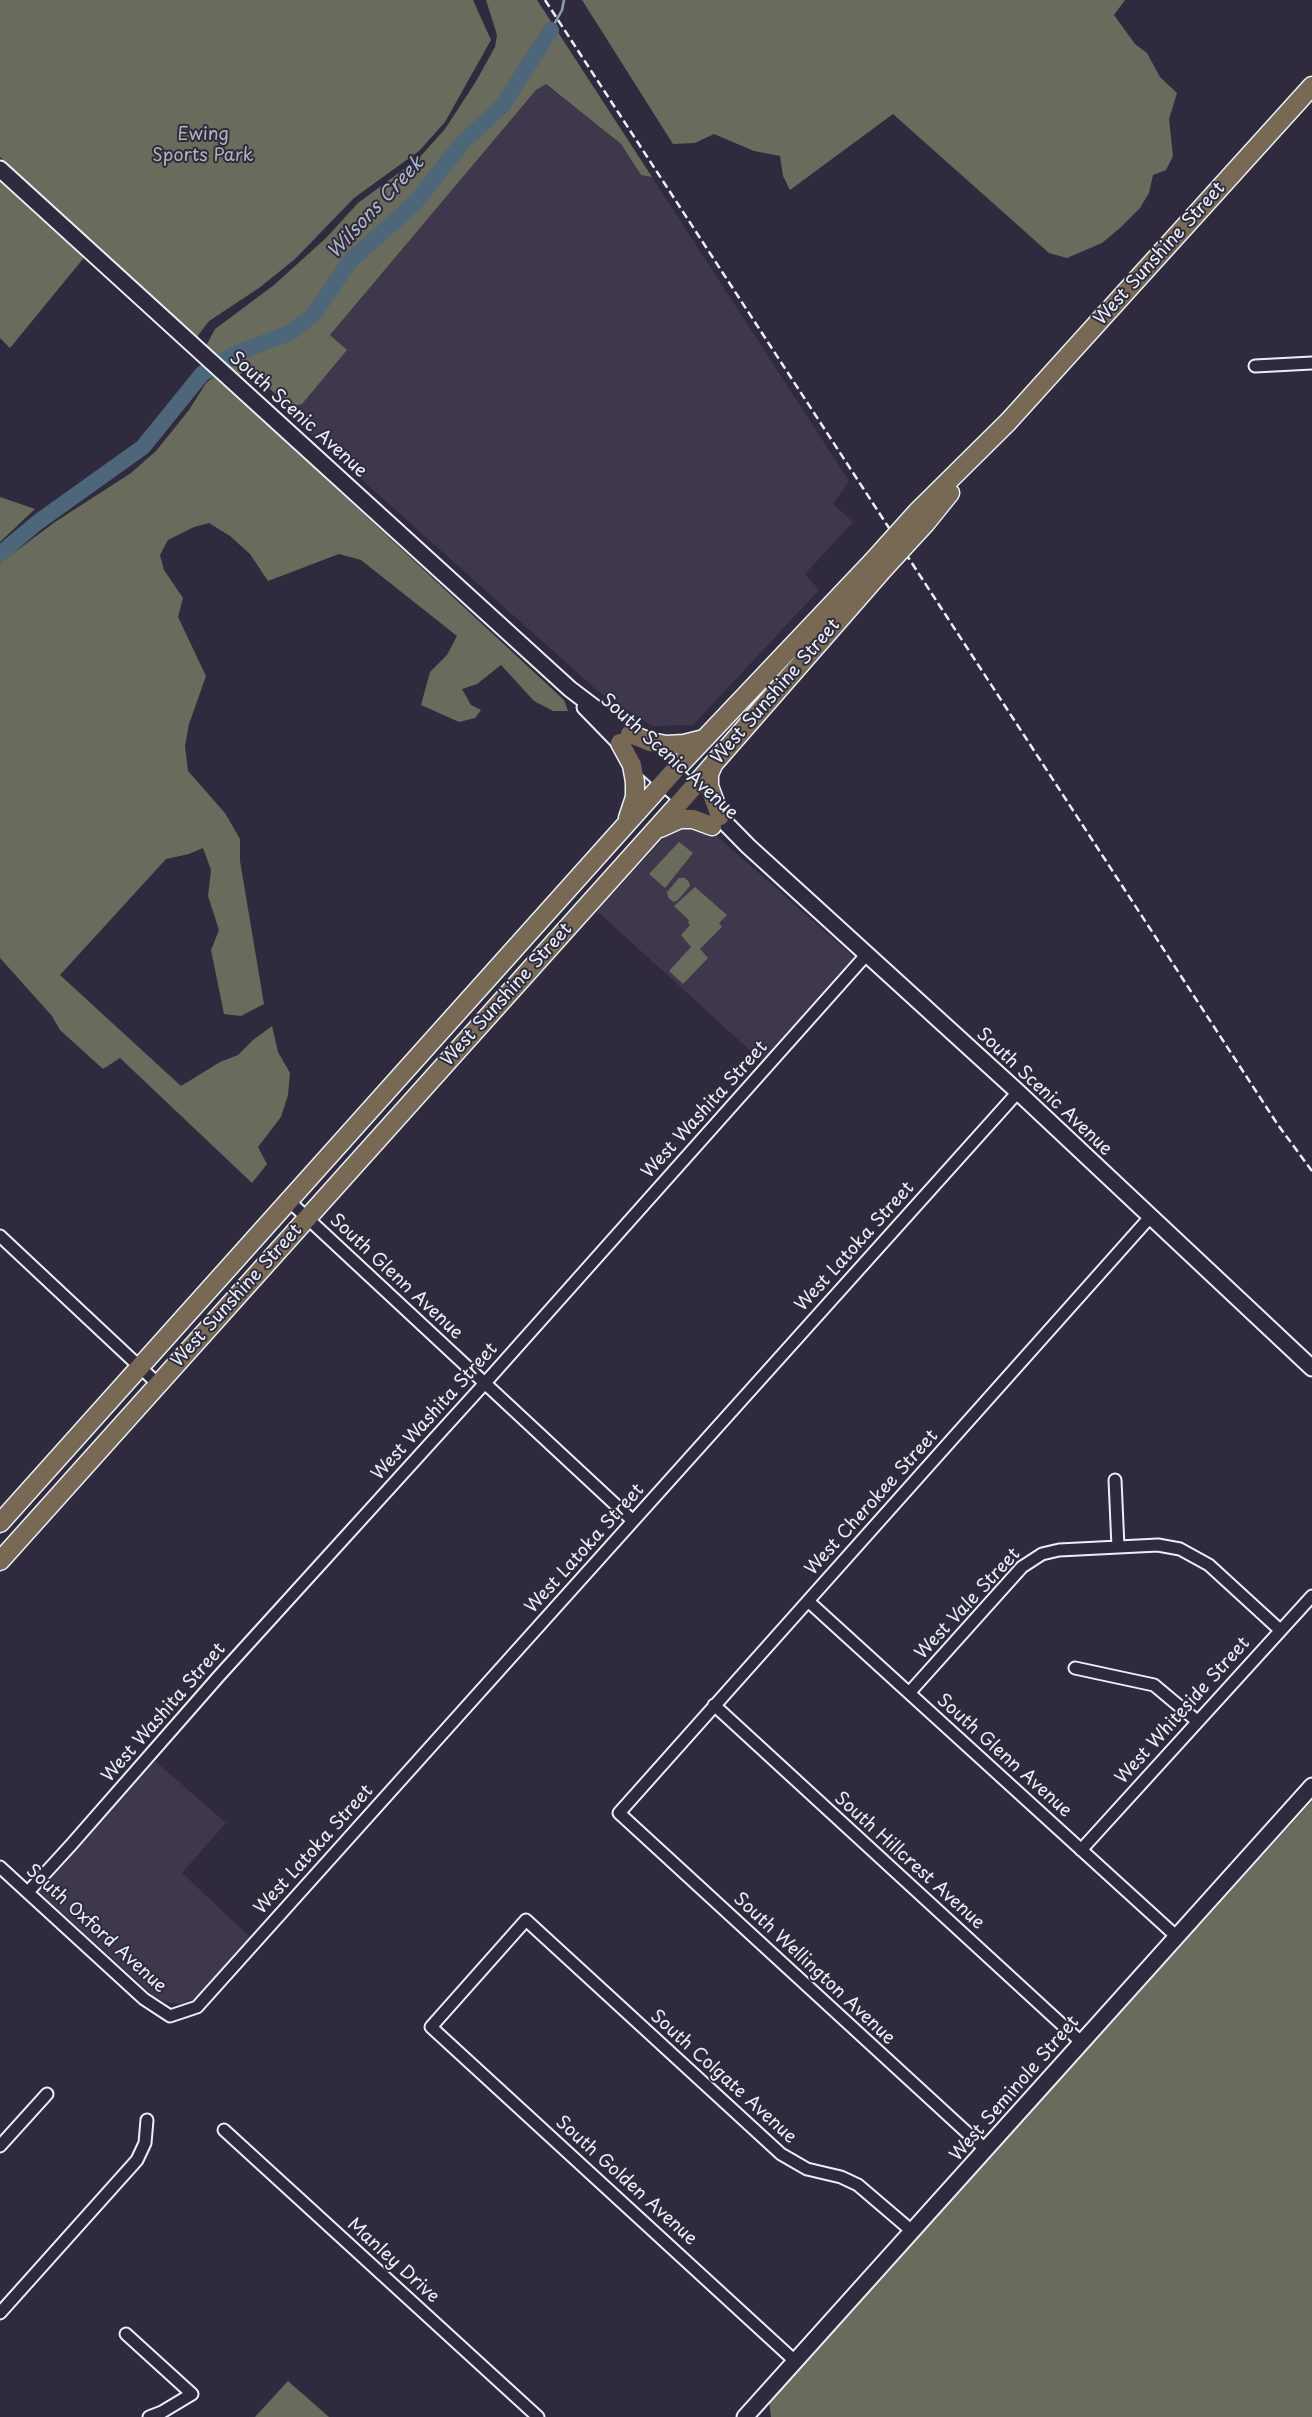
<!DOCTYPE html>
<style>
body{margin:0}
canvas{display:block;background:#2f2a3d}
</style>
<canvas width="1312" height="2417"></canvas>
<script>
const ctx = document.querySelector('canvas').getContext('2d');
ctx.lineJoin = 'round';
function fillPath(path, color) { ctx.fillStyle = color; ctx.fill(path, 'evenodd'); }
const toPath = rows => new Path2D(rows.map(r => 'M' + r).join(''));
function stroke(path, color, width, dash) { ctx.strokeStyle = color; ctx.lineWidth = width; ctx.lineCap = dash ? 'butt' : 'round'; ctx.setLineDash(dash || []); ctx.stroke(path); }
function label(font, color, halo, rows, align = 'center') {
  ctx.font = font + ' "Playpen Sans",sans-serif'; ctx.lineWidth = 4; ctx.setLineDash([]); ctx.textBaseline = 'middle'; ctx.strokeStyle = halo; ctx.fillStyle = color; for (const [text, x, y, turn = 0] of rows) {
    ctx.save(); ctx.translate(x, y); ctx.rotate((+turn || 0) * Math.PI / 180); ctx.textAlign = isNaN(turn) ? turn : align; if (halo) ctx.strokeText(text, 0, 0); ctx.fillText(text, 0, 0); ctx.restore();
  }
}
const built = toPath([
 [545,84,621,144,641,175,652,177,849,481,833,504,853,522,805,574,819,590,693,725,652,726,599,692,285,411,302,403,346,350,330,335,536,90],
 [697,825,717,836,856,959,764,1063,597,911,666,835,682,828],
 [155,1761,226,1823,182,1873,251,1938,199,1996,182,2004,165,2002,154,1996,39,1892]
]);
const green = toPath([
 [0,0,473,0,491,40,445,122,419,151,354,198,295,259,259,288,209,321,197,337,0,157],
 [486,0,537,0,652,177,641,175,621,144,546,84,536,90,330,335,347,350,302,404,290,407,249,370,238,375,206,346,215,329,274,285,326,238,358,203,419,158,445,129,475,83,495,47,497,35],
 [582,0,1125,0,1114,15,1135,44,1147,53,1160,77,1177,93,1169,119,1173,156,1166,170,1153,175,1149,193,1140,208,1120,228,1102,243,1067,258,1049,253,893,114,790,190,783,176,780,156,754,151,714,134,695,143,673,144],
 [0,180,87,254,10,348,0,338],
 [215,376,564,700,568,711,553,711,534,701,501,665,477,684,462,689,471,705,481,710,475,718,459,722,421,705,430,672,447,655,457,636,361,560,339,554,268,581,250,554,230,536,209,523,194,527,168,540,160,555,164,570,183,598,178,617,206,676,189,724,185,746,188,771,225,813,240,839,240,861,264,1004,241,1016,224,1014,211,950,219,930,208,896,211,870,203,848,189,854,166,859,60,975,181,1086,220,1062,238,1055,253,1040,272,1026,278,1052,290,1073,288,1095,281,1117,258,1147,267,1164,252,1183,120,1058,103,1069,60,1030,52,1016,0,958,0,563,55,522,131,473,156,451,189,410,206,383],
 [0,497,35,509,0,542],
 [679,842,693,853,665,888,649,874],
 [679,878,685,878,689,882,690,886,677,901,673,902,668,897,667,892],
 [695,887,727,915,719,923,722,927,700,949,708,958,683,984,669,971,691,947,681,935,690,925,688,923,689,920,674,906],
 [1312,1801,1312,2417,771,2417,769,2402],
 [288,2381,329,2417,255,2417]
]);
const stream = toPath([
 [551,30,562,10,564,0]
]);
const river = toPath([
 [0,554,38,522,143,447,202,374,239,352,290,333,314,314,350,261,415,203,461,144,502,106,551,30]
]);
const street = toPath([
 [1255,366,1312,363],
 [289,1201,633,1521],
 [0,1236,158,1384],
 [1115,1480,1118,1547],
 [808,1601,1176,1936],
 [1075,1668,1154,1685,1197,1721],
 [909,1693,1022,1567,1042,1554,1059,1550,1158,1545,1180,1549,1209,1565,1280,1630],
 [714,1705,1081,2042],
 [1081,1850,1312,1596],
 [0,1867,144,1999,170,2016,197,2007,1018,1092],
 [28,1892,71,1845,219,1676,485,1383,867,954],
 [224,2130,538,2417],
 [0,2146,47,2094],
 [986,2150,619,1813,1151,1216],
 [0,2313,137,2160,145,2143,147,2120],
 [126,2334,192,2394,162,2412,149,2417],
 [796,2362,431,2027,526,1920,781,2154,807,2169,841,2177,858,2185,913,2232]
]);
const secondary = toPath([
 [0,169,570,689,636,739,692,789,748,846,1018,1092,1312,1368],
 [585,707,626,749,710,824],
 [745,2417,1312,1786]
]);
const primary = toPath([
 [917,512,1008,422,1312,86],
 [925,524,950,493],
 [630,734,650,742,667,745,684,744,704,739],
 [620,743,632,765,635,782,635,797,628,818],
 [713,765,709,774,709,786,720,816],
 [660,828,680,819,693,819,712,826],
 [0,1523,673,772,872,562],
 [0,1561,682,800,880,573]
]);
const rail = toPath([
 [545,0,1278,1125,1312,1171]
]);
const primaryBridge = toPath([
 [872,562,917,512],
 [880,573,925,524]
]);
const parkNames = [
 ["Ewing",203,135],
 ["Sports Park",203,156]
];
const streetNames = [
 ["West Sunshine Street",1160,254,-48],
 ["South Scenic Avenue",298,415,42],
 ["West Sunshine Street",776,692,-49],
 ["South Scenic Avenue",669,757,42],
 ["West Sunshine Street",507,995,-48],
 ["South Scenic Avenue",1044,1092,43],
 ["West Washita Street",705,1110,-48],
 ["West Latoka Street",855,1247,-48],
 ["South Glenn Avenue",396,1277,43],
 ["West Sunshine Street",237,1296,-48],
 ["West Washita Street",435,1412,-48],
 ["West Cherokee Street",872,1503,-48],
 ["West Latoka Street",585,1549,-48],
 ["West Vale Street",968,1604,-47],
 ["West Whiteside Street",1183,1711,-48],
 ["West Washita Street",164,1713,-49],
 ["South Glenn Avenue",1004,1756,42],
 ["West Latoka Street",314,1850,-48],
 ["South Hillcrest Avenue",909,1861,42],
 ["South Oxford Avenue",96,1929,42],
 ["South Wellington Avenue",814,1969,43],
 ["South Colgate Avenue",723,2077,42],
 ["West Seminole Street",1015,2089,-49],
 ["South Golden Avenue",626,2181,42],
 ["Manley Drive",393,2261,42]
];
const waterNames = [
 ["Wilsons Creek",376,208,-47]
];
fillPath(built, '#3f374c');
fillPath(green, '#696b5c');
stroke(stream, '#8c9eac', 2.5);
stroke(river, '#4e6679', 16);
stroke(street, '#e8f1f8', 15);
stroke(secondary, '#e8f1f8', 19);
stroke(primary, '#e8f1f8', 21);
stroke(street, '#2f2a3d', 11);
stroke(secondary, '#2f2a3d', 15);
stroke(primary, '#786954', 18);
stroke(rail, '#e8f1f8', 2.5, [8, 4]);
stroke(primaryBridge, '#e8f1f8', 21, []);
stroke(primaryBridge, '#786954', 18);
label('18px', '#afb5b2', '#2f2a3d', parkNames);
label('18px', '#e8f1f8', '#2f2a3d', streetNames);
label('italic 19px', '#aab9c5', '#2f2a3d', waterNames);
</script>
